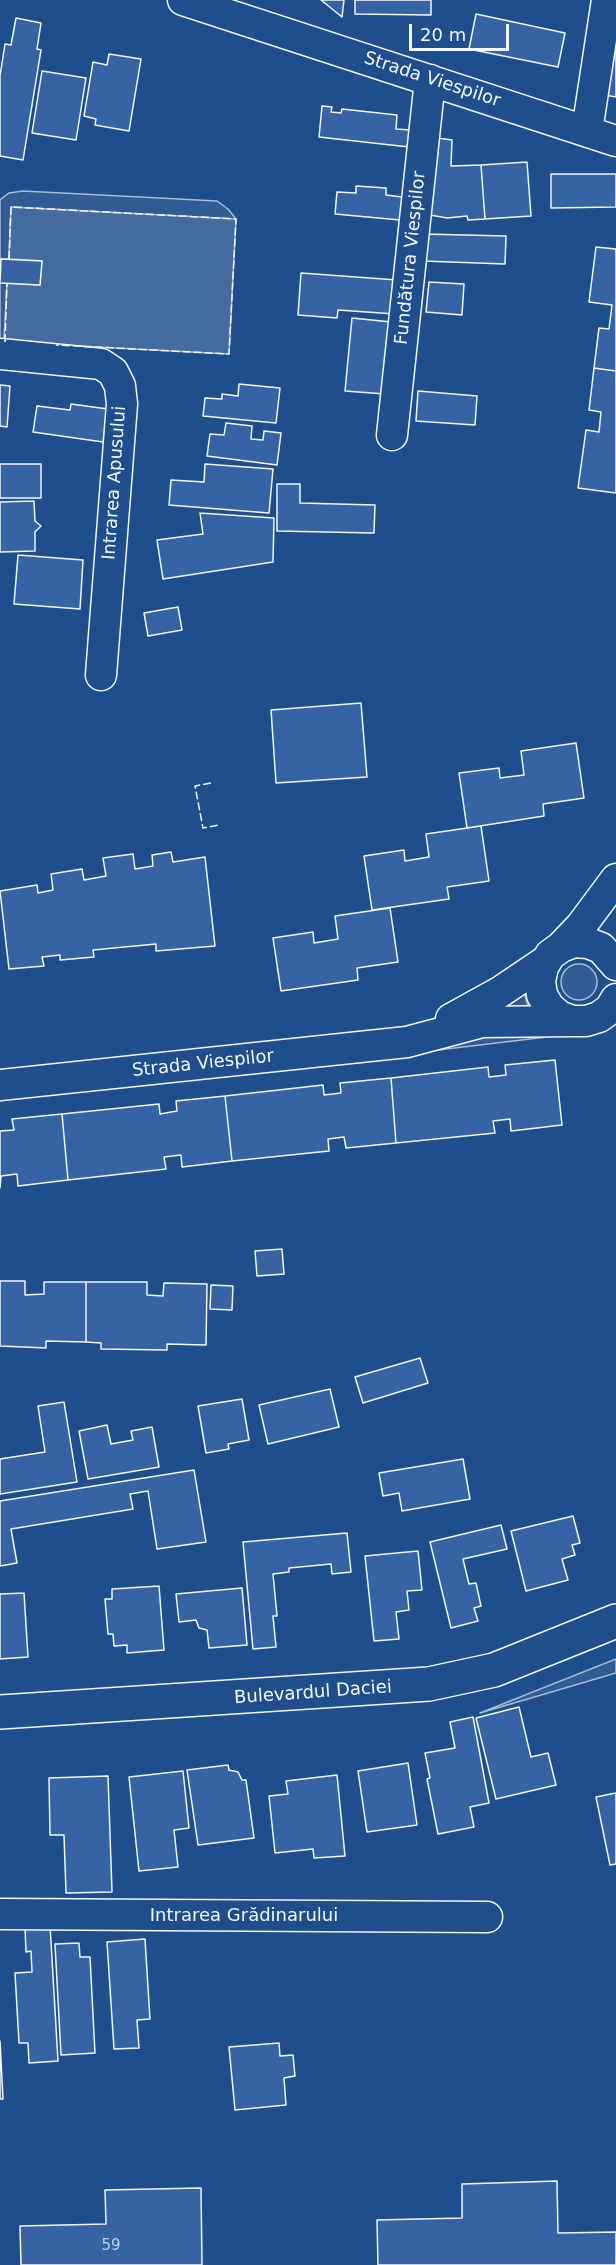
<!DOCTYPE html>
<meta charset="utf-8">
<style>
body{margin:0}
#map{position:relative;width:616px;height:2265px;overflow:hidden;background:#1f4e8c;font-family:"DejaVu Sans",sans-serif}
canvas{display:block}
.scale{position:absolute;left:409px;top:24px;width:100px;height:27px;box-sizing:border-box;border:3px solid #f2f6ff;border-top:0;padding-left:8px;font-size:18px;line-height:21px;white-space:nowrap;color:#f2f6ff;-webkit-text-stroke:4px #1f4e8c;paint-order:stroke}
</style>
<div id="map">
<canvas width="616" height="2265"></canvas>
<div class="scale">20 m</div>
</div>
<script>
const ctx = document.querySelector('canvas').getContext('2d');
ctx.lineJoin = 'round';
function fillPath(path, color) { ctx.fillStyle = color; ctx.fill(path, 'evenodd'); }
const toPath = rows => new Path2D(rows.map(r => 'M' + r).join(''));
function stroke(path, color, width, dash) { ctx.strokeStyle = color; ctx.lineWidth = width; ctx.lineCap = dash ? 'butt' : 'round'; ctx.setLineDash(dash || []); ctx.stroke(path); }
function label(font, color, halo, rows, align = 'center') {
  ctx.font = font + ' "DejaVu Sans",sans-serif'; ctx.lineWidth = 4.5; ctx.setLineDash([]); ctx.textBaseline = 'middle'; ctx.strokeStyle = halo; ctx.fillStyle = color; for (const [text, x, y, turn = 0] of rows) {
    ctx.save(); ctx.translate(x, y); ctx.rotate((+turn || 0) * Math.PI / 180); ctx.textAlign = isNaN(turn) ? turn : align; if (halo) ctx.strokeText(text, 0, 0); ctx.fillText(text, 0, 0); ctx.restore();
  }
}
const green = toPath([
 [23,191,217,201,228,209,236,219,11,207,9,259,1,259,0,281,0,200,9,193,23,191],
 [0,283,7,283,4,342,0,341,0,283],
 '561 982a18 18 0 1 1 36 0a18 18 0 1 1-36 0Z',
 [523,987,527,1003,532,1012,512,1010,496,1004,523,987],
 [476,1034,555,1036,413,1053,476,1034],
 [616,1659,616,1673,480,1713,616,1659]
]);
const water = toPath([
 [11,207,236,219,229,354,4,342,7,283,40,285,42,261,9,259,11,207]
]);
const building = toPath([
 [321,0,344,0,342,17,321,0],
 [355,0,431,0,431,15,355,14,355,0],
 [476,14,565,33,558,67,469,49,476,14],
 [16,18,41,23,37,49,41,50,23,160,0,156,0,76,5,44,11,45,16,18],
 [616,48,616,97,605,95,616,48],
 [109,54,141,59,129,131,95,125,96,119,84,116,93,62,107,65,109,54],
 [42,71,86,78,76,140,32,133,42,71],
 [322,106,332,107,331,112,341,113,342,109,397,115,396,129,411,130,409,147,319,137,322,106],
 [430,137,452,140,451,166,481,165,485,219,468,220,467,216,447,218,430,215,430,137],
 [527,162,531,216,485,219,481,165,527,162],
 [551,174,616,174,616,207,551,208,551,174],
 [356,186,386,188,386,195,402,197,400,220,335,214,337,192,356,193,356,186],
 [424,234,506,236,505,264,423,261,424,234],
 [596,247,616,249,616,371,594,368,599,328,609,329,612,305,589,302,596,247],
 [1,259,42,261,40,285,0,283,1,259],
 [301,273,397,280,395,314,338,310,337,318,298,315,301,273],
 [429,282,464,284,462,315,426,312,429,282],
 [352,318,391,322,385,394,345,391,352,318],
 [594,368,616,371,616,493,578,488,586,430,599,432,601,412,589,410,594,368],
 [239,384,280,388,276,423,203,416,205,398,222,399,222,394,238,396,239,384],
 [0,385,10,386,7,427,0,426,0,385],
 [418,391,477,396,475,425,416,421,418,391],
 [71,404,108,409,103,442,33,432,37,406,70,410,71,404],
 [226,423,252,426,251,439,263,440,264,431,281,433,277,465,207,456,210,434,224,435,226,423],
 [0,464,41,464,41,498,0,498,0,464],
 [205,464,273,469,269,513,169,505,171,480,204,482,205,464],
 [277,484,300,484,300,503,375,505,374,533,277,531,277,484],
 [34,501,35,521,41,526,35,532,35,551,0,552,0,502,34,501],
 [200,513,274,518,273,562,163,579,157,540,203,534,200,513],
 [18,555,83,560,80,609,14,604,18,555],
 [178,607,182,630,148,636,144,613,178,607],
 [361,703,367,777,276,783,271,710,361,703],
 [576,743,584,798,543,804,544,816,467,828,459,773,499,768,500,778,524,775,521,751,576,743],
 [481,826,489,881,447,887,449,899,372,910,364,856,404,850,405,861,429,857,426,834,481,826],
 [171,852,173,862,205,857,215,946,156,951,156,944,93,950,94,957,60,960,60,955,42,957,44,966,9,969,0,891,37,885,38,893,53,890,51,874,82,869,84,880,106,876,103,858,133,854,135,869,153,866,152,855,171,852],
 [390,908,398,962,357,968,358,980,281,991,273,938,313,932,314,943,338,939,335,916,390,908],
 [555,1060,562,1125,511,1131,510,1119,493,1121,495,1133,396,1143,391,1078,488,1067,489,1077,506,1075,505,1065,555,1060],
 [391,1078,396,1143,346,1148,344,1137,328,1139,329,1151,232,1161,225,1096,323,1085,324,1095,341,1093,340,1083,391,1078],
 [225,1096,232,1161,182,1167,181,1155,164,1157,166,1169,68,1180,62,1114,159,1104,160,1114,177,1111,176,1101,225,1096],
 [62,1114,68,1180,18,1186,17,1174,1,1176,0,1188,0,1131,14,1130,12,1119,62,1114],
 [282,1249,284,1274,257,1276,255,1251,282,1249],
 [0,1281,25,1281,25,1295,44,1294,44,1282,86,1282,86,1342,46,1341,46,1348,0,1346,0,1281],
 [86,1282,147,1282,147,1295,163,1296,164,1283,207,1284,206,1345,167,1344,167,1350,101,1349,101,1343,86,1342,86,1282],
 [211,1285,233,1286,232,1310,210,1309,211,1285],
 [420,1358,428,1383,363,1403,355,1377,420,1358],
 [330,1389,339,1427,268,1444,259,1405,330,1389],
 [242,1399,249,1440,228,1444,229,1449,206,1453,198,1406,242,1399],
 [64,1402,77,1482,0,1494,0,1459,45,1452,38,1406,64,1402],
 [107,1425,111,1444,133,1440,131,1431,152,1427,159,1467,88,1479,79,1431,107,1425],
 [463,1459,470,1499,402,1511,399,1493,383,1496,379,1473,463,1459],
 [194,1470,206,1542,157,1549,148,1491,130,1494,133,1509,11,1529,17,1563,0,1566,0,1501,194,1470],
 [573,1516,580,1543,572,1545,575,1555,562,1559,568,1580,526,1591,511,1531,573,1516],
 [501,1525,507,1549,463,1559,469,1584,476,1583,481,1606,474,1608,478,1621,451,1628,430,1542,501,1525],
 [347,1533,351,1572,332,1574,331,1564,289,1568,289,1572,273,1574,277,1616,273,1616,276,1647,253,1649,243,1542,347,1533],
 [418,1551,422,1590,407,1591,409,1610,396,1612,399,1639,374,1641,365,1556,418,1551],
 [159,1586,164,1650,127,1653,127,1645,114,1646,113,1634,108,1634,105,1599,112,1599,112,1589,159,1586],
 [242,1588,247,1645,209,1648,207,1630,199,1628,196,1620,179,1622,176,1594,242,1588],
 [24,1593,28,1657,0,1659,0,1594,24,1593],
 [519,1707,531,1757,548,1753,556,1785,496,1799,476,1718,519,1707],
 [473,1717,489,1803,470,1807,474,1827,438,1834,427,1779,430,1778,425,1753,455,1748,450,1722,473,1717],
 [408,1763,417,1825,367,1832,358,1771,408,1763],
 [228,1765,229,1770,238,1772,242,1780,246,1780,254,1838,198,1845,187,1770,228,1765],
 [183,1771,189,1828,174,1830,178,1867,139,1871,129,1777,183,1771],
 [337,1775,345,1856,314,1858,313,1849,275,1853,269,1796,288,1794,286,1781,337,1775],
 [108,1776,112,1892,66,1893,64,1835,50,1835,49,1778,108,1776],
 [616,1793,616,1864,610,1865,596,1797,616,1793],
 [50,1925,58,2061,29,2063,28,2043,19,2043,15,1973,32,1972,31,1951,26,1952,25,1927,50,1925],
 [145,1939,150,2019,137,2020,139,2048,114,2049,107,1942,145,1939],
 [79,1943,80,1957,90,1957,95,2053,61,2055,55,1944,79,1943],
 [0,2041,3,2099,0,2099,0,2041],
 [279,2043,280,2056,293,2055,295,2076,284,2078,286,2105,235,2110,229,2047,279,2043],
 [557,2181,558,2233,616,2232,616,2265,378,2265,377,2220,462,2218,462,2184,557,2181],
 [201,2188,202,2265,21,2265,20,2226,106,2224,105,2190,201,2188]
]);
const minor = toPath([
 [183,0,616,141],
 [587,131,607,0],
 [0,354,101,364,113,372,120,386,122,404,101,675],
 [392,435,430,80],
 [561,947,581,926,616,879],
 [616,965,601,948,588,943,574,942,561,947,550,955,543,967,540,981,542,995,549,1007,559,1016,572,1021,586,1021,599,1017,610,1009,616,999],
 [451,1019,500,992,546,961],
 [0,1085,407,1042,482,1022,572,1021],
 [0,1914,487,1917]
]);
const tertiary = toPath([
 [0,1712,429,1684,494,1670,616,1621]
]);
const fence = toPath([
 [9,259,11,207,236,219,229,354,56,345],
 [5,342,7,283],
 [211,783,195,786,203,828,219,825]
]);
const numberNames = [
 ["59",111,2246]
];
const streetNames = [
 ["Strada Viespilor",432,80,18],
 ["Fundătura Viespilor",411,258,-84],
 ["Intrarea Apusului",115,483,-86],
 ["Strada Viespilor",203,1064,-6],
 ["Bulevardul Daciei",313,1693,-4],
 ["Intrarea Grădinarului",244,1916]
];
fillPath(green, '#305b95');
stroke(green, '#a8bbd7', 1.5);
fillPath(water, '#446ba0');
stroke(water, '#a8bbd7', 1.5);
fillPath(building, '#3563a3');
stroke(building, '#f2f6ff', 1.5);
stroke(minor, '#f2f6ff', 33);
stroke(tertiary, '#f2f6ff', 36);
stroke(minor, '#1f4e8c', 30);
stroke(tertiary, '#1f4e8c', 33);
stroke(fence, '#f2f6ff', 1.5, [8, 3]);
label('15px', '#c3d1e8', null, numberNames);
label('18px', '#f2f6ff', '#1f4e8c', streetNames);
</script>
